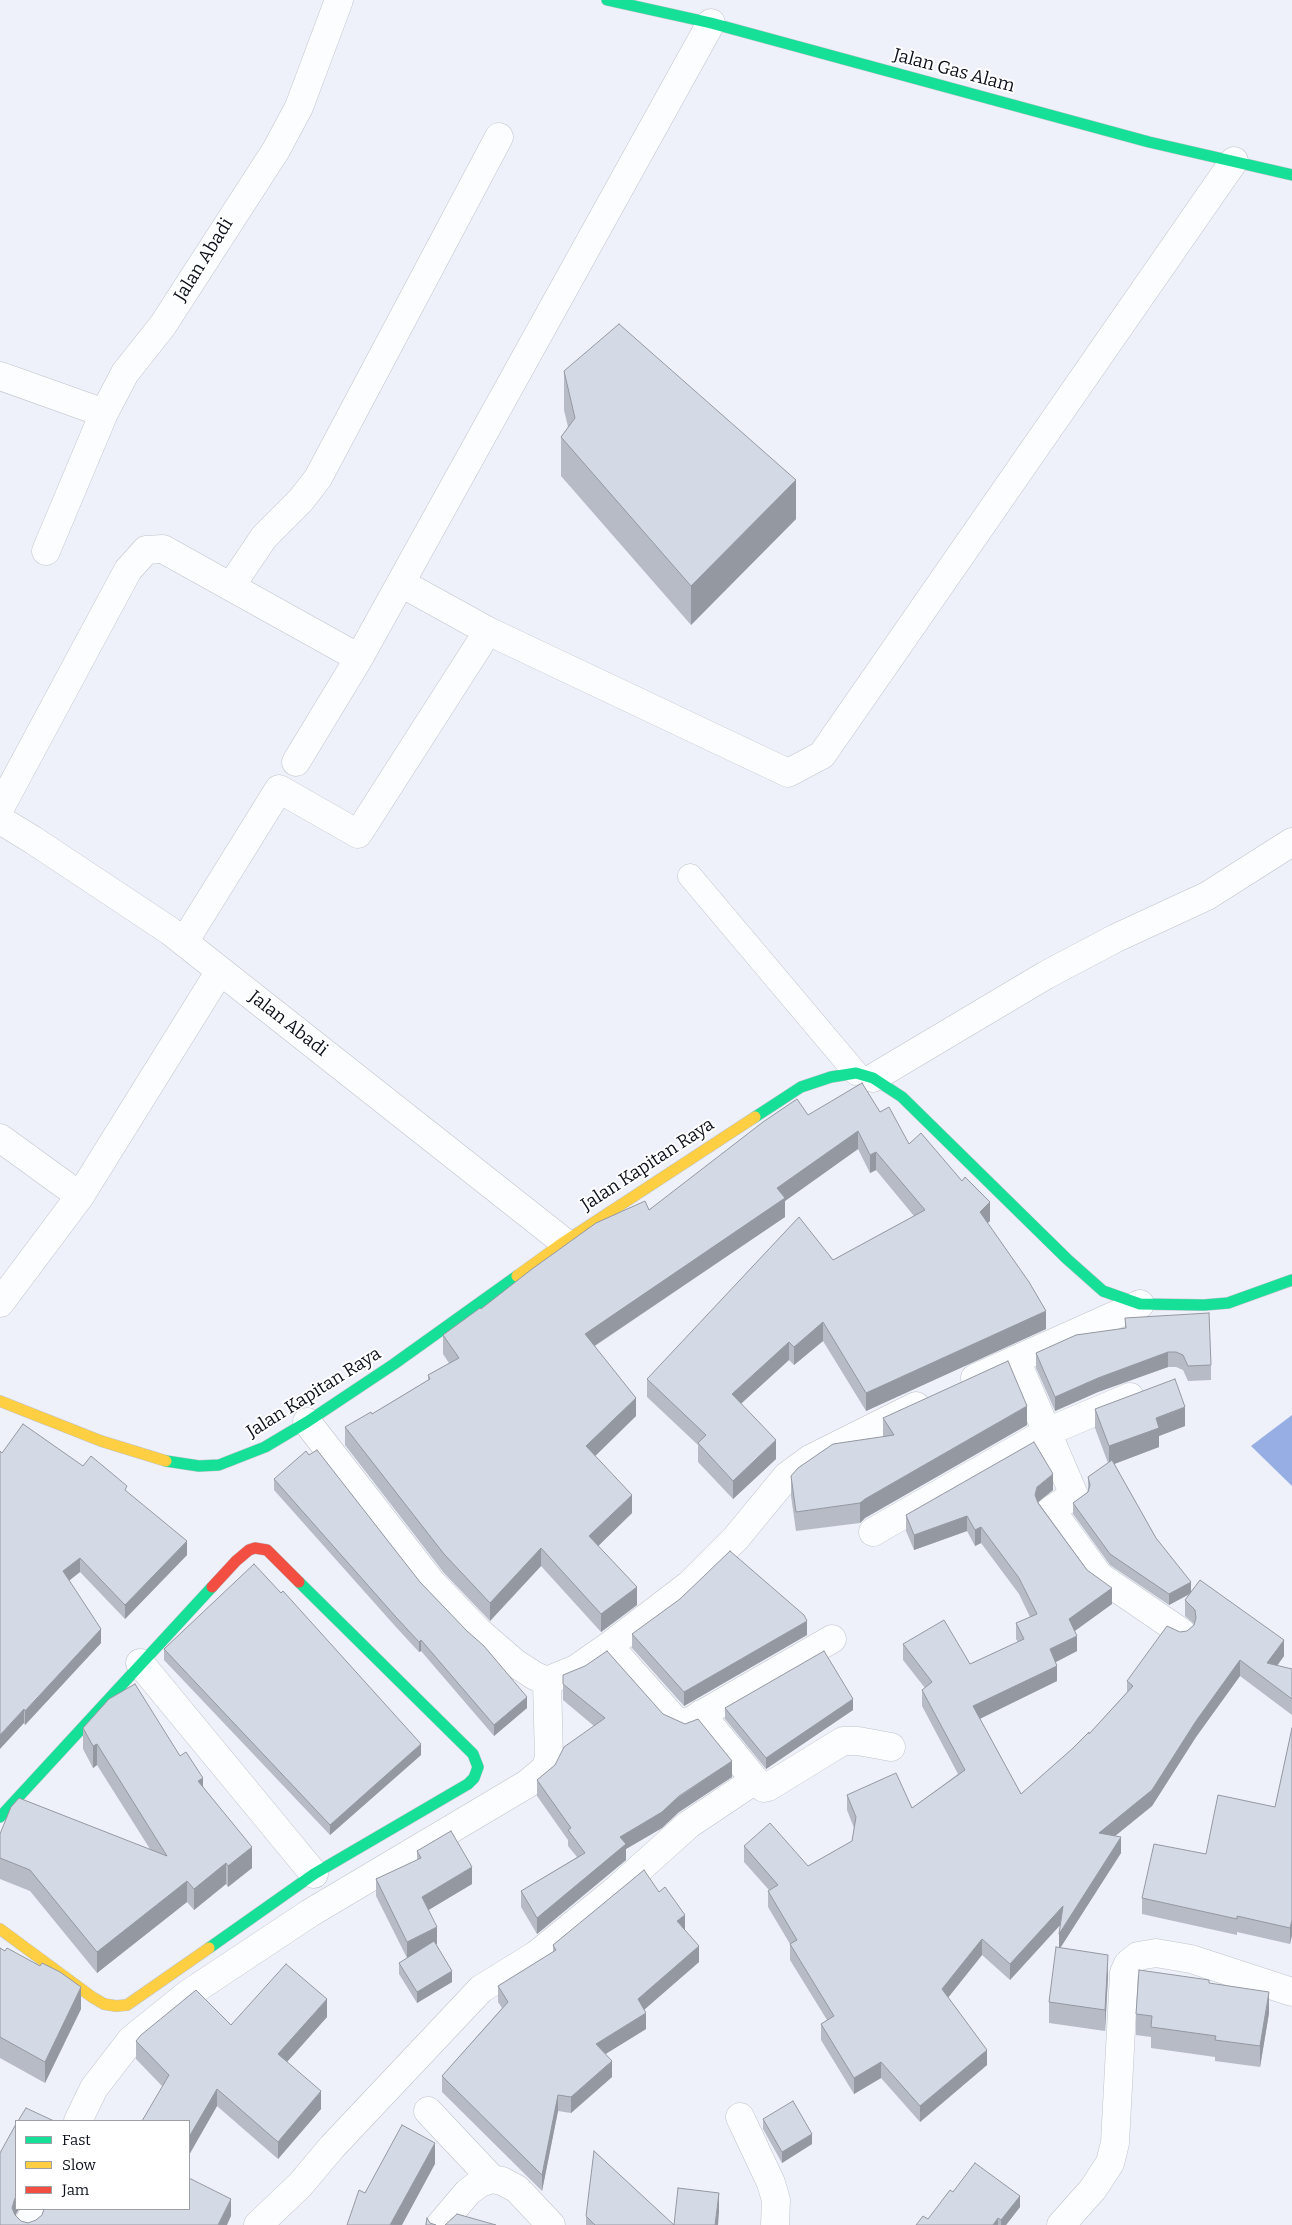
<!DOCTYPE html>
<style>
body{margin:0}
#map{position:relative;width:1292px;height:2225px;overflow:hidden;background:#eef1f9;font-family:Bitter,serif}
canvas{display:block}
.legend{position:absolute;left:15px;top:2120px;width:175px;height:90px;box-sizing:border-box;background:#fff;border:1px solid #9d9fa4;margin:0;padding:6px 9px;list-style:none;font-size:15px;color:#0b101b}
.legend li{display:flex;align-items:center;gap:10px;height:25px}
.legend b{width:25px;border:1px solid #9d9fa4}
</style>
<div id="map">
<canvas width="1292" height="2225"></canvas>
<ul class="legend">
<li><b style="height:6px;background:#16e098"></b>Fast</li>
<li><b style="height:6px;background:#ffcf43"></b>Slow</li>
<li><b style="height:6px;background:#f24e42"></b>Jam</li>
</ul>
</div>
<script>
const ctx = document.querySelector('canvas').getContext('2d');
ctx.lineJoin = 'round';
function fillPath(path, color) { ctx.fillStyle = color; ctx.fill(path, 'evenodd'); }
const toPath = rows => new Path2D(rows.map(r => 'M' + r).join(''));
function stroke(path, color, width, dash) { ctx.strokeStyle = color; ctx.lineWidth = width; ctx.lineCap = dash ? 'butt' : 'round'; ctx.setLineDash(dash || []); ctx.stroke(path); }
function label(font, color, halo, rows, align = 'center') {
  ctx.font = font + ' Bitter,serif'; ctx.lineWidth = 4; ctx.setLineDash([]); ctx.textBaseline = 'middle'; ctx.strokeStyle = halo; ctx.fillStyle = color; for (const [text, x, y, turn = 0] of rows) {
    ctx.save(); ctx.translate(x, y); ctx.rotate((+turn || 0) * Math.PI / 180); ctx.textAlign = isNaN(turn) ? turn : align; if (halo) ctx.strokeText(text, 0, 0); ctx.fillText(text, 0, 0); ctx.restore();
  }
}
const water = toPath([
 [1292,1415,1292,1486,1251,1446]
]);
const lane = toPath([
 [690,876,856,1073]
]);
const street = toPath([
 [0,376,104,413,125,373,163,325,276,150,299,107,339,0],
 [46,551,104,413],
 [401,583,488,631,788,773,822,755,1234,161],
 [231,586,264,537,301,500,318,478,499,137],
 [296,762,359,658,711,23],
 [0,808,128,570,146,550,163,549,359,658],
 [0,820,33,840,170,931,564,1242],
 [184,942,279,789,358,834,488,631],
 [873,1078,1046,975,1116,938,1207,896,1292,842],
 [0,1138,80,1196,220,971],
 [0,1303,80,1196],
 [1016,1360,1074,1495,1051,1510,1099,1576,1181,1632],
 [975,1378,1140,1304],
 [307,1422,432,1583,478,1631,515,1663,535,1676,547,1681,576,1669,609,1646,690,1584,736,1538,787,1476,810,1459,916,1406],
 [873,1532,1047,1432,1130,1397],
 [609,1646,674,1719,685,1724,832,1639],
 [140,1663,314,1874],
 [701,1714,755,1780],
 [428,2111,492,2179],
 [740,2117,771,2183,776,2200,775,2225],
 [78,2121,94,2088,131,2040,188,1994,310,1913,527,1784,545,1769,549,1759,547,1681],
 [28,2225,36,2209],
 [258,2225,300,2185,332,2147,481,1989,536,1955,617,1889,688,1825,755,1780,764,1788,768,1787,843,1741,858,1741,891,1747],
 [440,2225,468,2192,480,2183,492,2179,502,2181,517,2189,551,2225],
 [1061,2225,1093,2189,1110,2163,1115,2143,1124,1973,1128,1964,1138,1956,1156,1953,1191,1959,1292,1992]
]);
const fast = toPath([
 [607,0,711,23,1149,142,1292,175],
 [755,1117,801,1087,831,1077,856,1073,873,1078,902,1097,1067,1259,1103,1291,1140,1304,1204,1305,1228,1303,1292,1280],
 [166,1461,199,1466,219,1465,265,1447,307,1422,394,1364,517,1276],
 [0,1817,212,1587],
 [209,1948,314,1874,468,1784,474,1778,478,1767,473,1754,299,1582]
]);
const slow = toPath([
 [517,1276,564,1242,755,1117],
 [0,1401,101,1441,166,1461],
 [0,1929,92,1997,104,2004,116,2006,127,2005,209,1948]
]);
const jam = toPath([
 [212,1587,236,1561,249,1550,255,1548,267,1550,299,1582]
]);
const wall = toPath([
 [564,371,796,519,691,625,561,476,561,437,568,427,564,410],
 [880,1112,909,1144,990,1221,987,1223,1046,1329,866,1411,823,1341,794,1365,789,1360,741,1403,776,1459,733,1499,698,1462,698,1445,647,1397,647,1379,833,1260,914,1216,876,1170,870,1173,858,1149,785,1201,785,1217,595,1346,636,1416,595,1456,632,1513,598,1546,637,1605,601,1632,541,1566,490,1621,444,1573,345,1445,345,1427,372,1414,428,1380,428,1375,449,1363,443,1354,443,1335,481,1309,808,1115],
 [1125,1318,1211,1365,1211,1380,1188,1381,1183,1370,1176,1367,1168,1367,1098,1392,1055,1411,1036,1368,1036,1353,1125,1328],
 [1095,1409,1185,1426,1159,1436,1159,1447,1114,1464,1156,1538,1191,1592,1284,1656,1277,1666,1292,1669,1292,1715,1240,1676,1196,1737,1152,1806,1115,1836,1121,1853,1060,1948,1108,1976,1105,2031,1049,2023,1049,2002,1059,1948,1060,1925,1010,1980,982,1955,948,1998,987,2065,920,2122,881,2078,854,2094,821,2040,821,2024,827,2020,790,1960,790,1944,768,1907,768,1891,769,1890,744,1862,744,1846,808,1866,852,1841,854,1828,847,1810,847,1795,912,1808,958,1774,922,1706,922,1690,925,1688,903,1660,903,1644,970,1664,1018,1642,1016,1639,1016,1623,1030,1617,1019,1594,981,1543,975,1546,967,1531,914,1550,906,1531,906,1515,1053,1490,1038,1502,1112,1604,1075,1631,1077,1651,1056,1662,1057,1681,980,1719,1021,1794,1089,1734,1127,1692,1127,1681,1180,1632,1187,1631,1194,1625,1194,1624,1185,1616,1185,1600,1190,1594,1169,1605,1110,1565,1073,1514,1073,1503,1088,1492,1088,1477,1108,1463,1095,1428],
 [883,1418,1027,1425,865,1518,860,1523,796,1531,791,1496,791,1476,883,1437],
 [2,1453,83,1466,127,1492,187,1555,125,1619,80,1572,69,1581,101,1643,25,1725,24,1723],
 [274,1479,420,1582,527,1708,494,1736,421,1651,419,1652,395,1626,274,1490],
 [632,1634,807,1635,684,1706,632,1648],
 [164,1649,421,1755,330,1835,164,1660],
 [563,1675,663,1714,732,1777,679,1812,662,1828,626,1849,626,1860,537,1934,521,1907,521,1891,577,1857,568,1846,568,1840,537,1796,537,1780,555,1765,594,1726,563,1700],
 [725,1708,853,1710,766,1769,725,1719],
 [83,1728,180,1756,203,1786,252,1868,228,1887,226,1884,194,1910,187,1902,97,1973,30,1891,0,1879,0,1834,150,1849,97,1765,93,1768,83,1749],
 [1292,1728,1292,1935,1290,1944,1237,1932,1237,1935,1142,1914,1142,1898,1275,1807],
 [417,1851,472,1884,428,1910,437,1944,436,1944,452,1982,417,2003,399,1974,399,1963,407,1958,376,1896,376,1879,417,1860],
 [685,1930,699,1962,644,2010,646,2029,605,2054,612,2077,571,2113,558,2111,542,2191,442,2092,442,2076,502,2008,498,2002,498,1986,553,1952,553,1945],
 [0,1948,81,2009,45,2083,0,2058],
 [1209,1983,1269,2013,1260,2067,1215,2061,1215,2057,1151,2048,1151,2037,1136,2035,1136,2014],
 [327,2017,287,2062,321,2109,278,2159,217,2106,189,2155,189,2121,162,2086,136,2059,136,2041,231,2025],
 [763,2119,812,2144,782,2163,763,2129],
 [953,2192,1020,2207,1006,2225,916,2225,928,2219],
 [586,2216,674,2225,586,2225]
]);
const shadedWall = toPath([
 [796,480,796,519,691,625,691,586],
 [858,1131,858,1149,785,1201,785,1217,585,1352,585,1334,777,1188],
 [876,1152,876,1170,870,1173,870,1155],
 [990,1202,990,1221,980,1230,980,1212],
 [1046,1311,1046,1329,866,1411,866,1393],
 [823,1322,823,1341,794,1365,794,1347],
 [789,1342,789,1360,732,1412,732,1394],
 [1168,1352,1168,1367,1098,1392,1055,1411,1055,1397,1098,1378],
 [636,1398,636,1416,586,1465,586,1446],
 [1027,1406,1027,1425,865,1518,860,1523,860,1503,865,1499],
 [1185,1407,1185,1426,1159,1436,1159,1447,1109,1466,1109,1446,1156,1418],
 [776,1440,776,1459,733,1499,733,1481],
 [1053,1474,1053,1490,1037,1503,1035,1495,1037,1487],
 [632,1495,632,1513,589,1555,589,1536],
 [967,1516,967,1531,914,1550,914,1535],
 [981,1527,981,1543,975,1546,975,1530],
 [187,1541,187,1555,125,1619,125,1605],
 [541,1548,541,1566,490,1621,490,1603],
 [80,1558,80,1572,63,1585,63,1571],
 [1191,1582,1191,1593,1169,1605,1169,1594],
 [637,1587,637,1605,601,1632,601,1614],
 [1112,1588,1112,1604,1069,1635,1069,1619],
 [807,1621,807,1635,684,1706,684,1692],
 [101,1629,101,1643,25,1725,25,1711],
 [1077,1636,1077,1651,1050,1665,1050,1649],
 [421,1640,421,1651,419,1652,419,1642],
 [1284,1640,1284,1656,1267,1679,1267,1663],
 [1240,1660,1240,1676,1196,1737,1152,1806,1099,1849,1099,1833,1196,1721],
 [1057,1666,1057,1681,973,1722,973,1706],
 [527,1697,527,1708,494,1736,494,1725],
 [853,1699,853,1710,766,1769,766,1758],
 [24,1709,24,1723,0,1749,0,1735],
 [97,1744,97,1765,93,1768,93,1746],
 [421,1744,421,1755,330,1835,330,1825],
 [732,1761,732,1777,679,1812,662,1828,626,1849,626,1860,537,1934,537,1918,620,1837],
 [203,1778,203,1799,198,1781],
 [1121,1837,1121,1853,1059,1950,1059,1934],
 [252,1847,252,1868,228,1887,228,1866],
 [226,1863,226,1884,194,1910,194,1889],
 [472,1867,472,1884,422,1914,422,1897],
 [187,1881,187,1902,97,1973,97,1952],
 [1063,1906,1063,1922,1010,1980,1010,1964],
 [685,1915,685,1931,677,1921],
 [1292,1920,1292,1935,1290,1944,1290,1928],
 [437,1927,437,1944,407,1959,407,1942],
 [982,1939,982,1955,942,2005,942,1989],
 [699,1946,699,1962,638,2015,638,1999],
 [1108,1955,1108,1976,1105,2031,1105,2010],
 [452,1971,452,1982,417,2003,417,1992],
 [81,1987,81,2009,45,2083,45,2062],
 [1269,1992,1269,2013,1260,2067,1260,2046],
 [327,1999,327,2017,278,2072,278,2054],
 [646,2013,646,2029,596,2060,596,2044],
 [987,2050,987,2065,920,2122,920,2106],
 [612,2061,612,2077,571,2113,571,2097],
 [881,2062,881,2078,854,2094,854,2078],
 [217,2089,217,2106,189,2155,189,2137],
 [321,2091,321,2109,278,2159,278,2142],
 [558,2095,558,2111,542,2191,542,2175],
 [812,2134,812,2144,782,2163,782,2152],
 [435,2143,435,2164,402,2225,390,2225],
 [719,2193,719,2212,718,2225,715,2225],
 [16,2196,16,2209,19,2209,14,2218,12,2208,14,2201],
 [1020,2196,1020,2207,1006,2225,1001,2225,1001,2220],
 [231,2199,231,2216,227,2225,218,2225],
 [998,2218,998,2225,993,2225]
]);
const building = toPath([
 [619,324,796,480,691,586,561,437,575,418,564,371,619,324],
 [862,1083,880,1112,889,1107,909,1144,921,1133,962,1181,965,1177,990,1202,980,1212,1029,1282,1046,1311,866,1393,823,1322,794,1347,789,1342,732,1394,776,1440,733,1481,698,1443,706,1435,647,1379,799,1217,833,1260,925,1210,876,1152,870,1155,858,1131,777,1188,785,1198,585,1334,636,1398,586,1446,632,1495,589,1536,637,1587,601,1614,541,1548,490,1603,444,1554,345,1427,371,1412,372,1414,430,1379,428,1375,459,1358,443,1335,480,1308,481,1309,532,1269,596,1223,645,1201,649,1210,763,1122,797,1099,808,1115,862,1083],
 [1209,1313,1211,1365,1188,1366,1183,1355,1176,1352,1168,1352,1098,1378,1055,1397,1036,1353,1076,1335,1126,1328,1125,1318,1209,1313],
 [1008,1361,1027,1406,865,1499,860,1503,796,1512,791,1476,798,1468,833,1444,894,1435,883,1418,1008,1361],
 [1175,1379,1185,1407,1156,1418,1159,1428,1109,1446,1095,1409,1175,1379],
 [23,1424,83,1466,91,1456,127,1486,125,1490,187,1541,125,1605,80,1558,63,1571,101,1629,25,1711,24,1709,0,1735,0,1451,2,1453,23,1424],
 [1034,1442,1053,1474,1037,1487,1035,1495,1038,1503,1087,1570,1112,1588,1069,1619,1077,1636,1050,1649,1057,1666,973,1706,1021,1794,1072,1749,1089,1732,1089,1734,1133,1686,1127,1681,1167,1626,1180,1632,1187,1631,1194,1625,1196,1618,1195,1610,1185,1600,1200,1580,1284,1640,1267,1663,1292,1669,1292,1699,1240,1660,1196,1721,1152,1790,1099,1833,1121,1837,1059,1934,1063,1906,1010,1964,982,1939,942,1989,987,2050,920,2106,881,2062,854,2078,821,2024,834,2016,790,1944,797,1940,768,1891,778,1885,744,1846,770,1823,808,1866,852,1841,856,1817,847,1795,896,1773,912,1808,965,1770,922,1690,932,1682,903,1644,944,1620,970,1664,1024,1639,1016,1623,1037,1614,1019,1578,981,1527,975,1530,967,1516,914,1535,906,1515,1034,1442],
 [317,1450,420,1582,467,1631,484,1646,527,1697,494,1725,421,1640,419,1642,395,1616,274,1479,306,1451,309,1455,317,1450],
 [1112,1460,1156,1538,1191,1582,1169,1594,1110,1554,1073,1503,1088,1492,1090,1485,1088,1477,1112,1460],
 [730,1551,804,1615,807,1621,684,1692,632,1634,680,1599,730,1551],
 [254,1564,281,1593,283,1591,421,1744,330,1825,164,1649,254,1564],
 [607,1651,663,1714,685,1724,698,1719,732,1761,679,1796,662,1812,620,1837,626,1844,537,1918,521,1891,585,1853,568,1830,571,1828,537,1780,555,1765,564,1747,605,1718,563,1684,563,1675,585,1666,607,1651],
 [824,1651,853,1699,766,1758,725,1708,824,1651],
 [135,1684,180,1756,186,1752,203,1778,198,1781,252,1847,228,1866,226,1863,194,1889,187,1881,97,1952,30,1870,0,1858,0,1834,11,1807,19,1798,167,1856,97,1744,93,1746,83,1728,109,1699,135,1684],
 [1292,1728,1292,1920,1290,1928,1237,1916,1237,1919,1142,1898,1154,1844,1206,1854,1218,1795,1275,1807,1292,1728],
 [451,1831,472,1867,422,1897,437,1927,407,1942,376,1879,421,1858,417,1851,451,1831],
 [644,1870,659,1892,665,1887,685,1915,677,1921,699,1946,638,1999,646,2013,596,2044,612,2061,571,2097,558,2095,542,2175,442,2076,508,2002,498,1986,556,1950,553,1945,644,1870],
 [434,1941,452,1971,417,1992,399,1963,434,1941],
 [1056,1947,1108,1955,1105,2010,1049,2002,1056,1947],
 [0,1948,5,1951,7,1948,40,1966,42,1963,60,1972,81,1987,45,2062,0,2037,0,1948],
 [286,1964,327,1999,278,2054,321,2091,278,2142,217,2089,189,2137,189,2121,142,2121,169,2075,136,2041,141,2035,196,1990,231,2025,286,1964],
 [1139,1970,1209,1980,1209,1983,1269,1992,1260,2046,1215,2040,1216,2036,1151,2027,1152,2016,1136,2014,1139,1970],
 [793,2101,812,2134,782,2152,763,2119,793,2101],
 [26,2108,54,2121,18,2121,26,2108],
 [16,2124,16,2196,14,2201,12,2208,15,2215,21,2221,28,2223,36,2220,42,2215,44,2209,189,2209,189,2178,231,2199,218,2225,0,2225,0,2153,16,2124],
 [402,2125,435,2143,390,2225,347,2225,359,2190,365,2193,402,2125],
 [594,2151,674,2225,595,2225,586,2216,594,2151],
 [975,2163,1020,2196,1001,2220,998,2218,993,2225,916,2225,923,2216,928,2219,950,2190,953,2192,975,2163],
 [678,2188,719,2193,715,2225,674,2225,678,2188],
 [457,2214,496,2225,445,2225,457,2214],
 [427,2218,430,2223,436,2225,426,2225,427,2218]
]);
const streetNames = [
 ["Jalan Gas Alam",954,71,15],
 ["Jalan Abadi",204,260,-58],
 ["Jalan Abadi",288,1024,38],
 ["Jalan Kapitan Raya",648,1165,-33],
 ["Jalan Kapitan Raya",314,1393,-32]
];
fillPath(water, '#97aee5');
stroke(lane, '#bfc3cc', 25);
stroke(street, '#bfc3cc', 29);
stroke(fast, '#bfc3cc', 12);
stroke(slow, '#bfc3cc', 12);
stroke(jam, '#bfc3cc', 12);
stroke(lane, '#fcfdfe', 24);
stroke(street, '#fcfdfe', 28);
stroke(fast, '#16e098', 11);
stroke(slow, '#ffcf43', 11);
stroke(jam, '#f24e42', 11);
fillPath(wall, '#b6bbc6');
fillPath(shadedWall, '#9498a1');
fillPath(building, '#d4d9e6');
stroke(building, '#9498a1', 1);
label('18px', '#0b101b', '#fff', streetNames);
</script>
